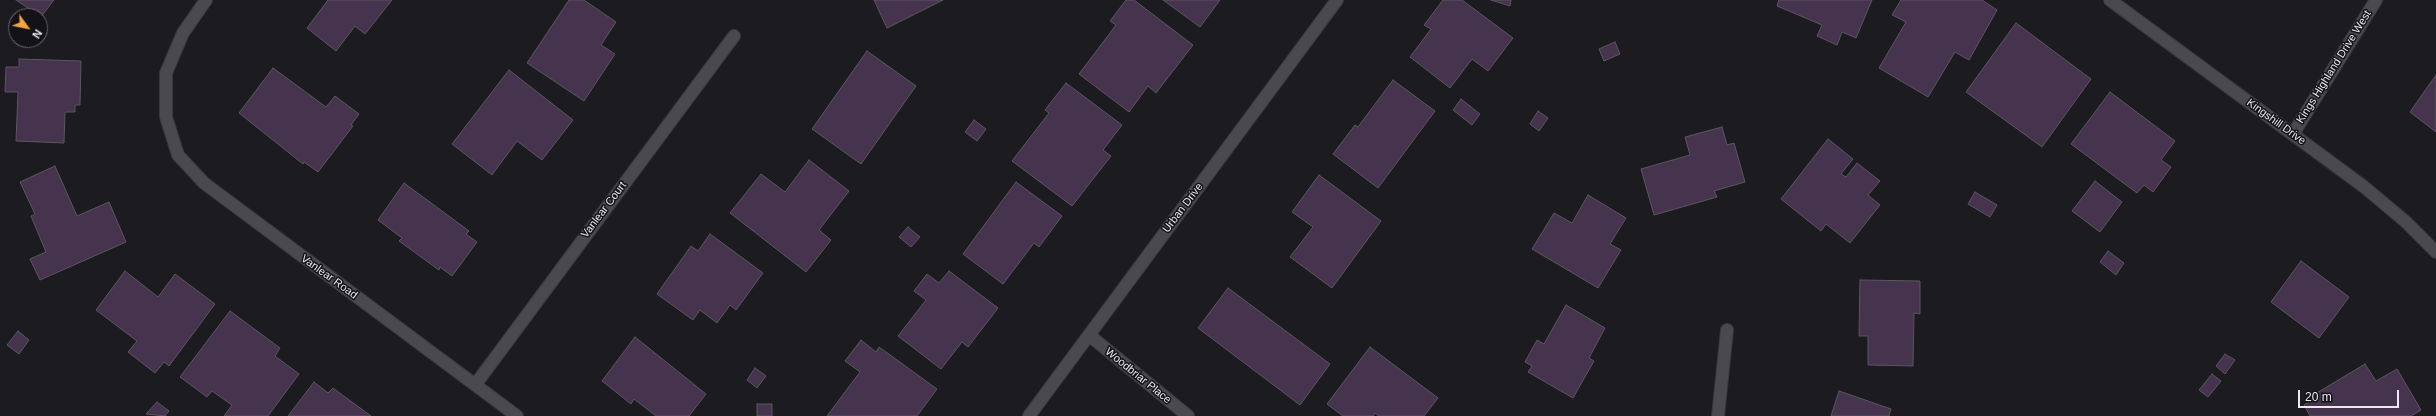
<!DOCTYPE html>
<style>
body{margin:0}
#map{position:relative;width:2436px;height:416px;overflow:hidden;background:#1b1b20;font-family:Helvetica,sans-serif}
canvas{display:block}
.north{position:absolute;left:8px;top:8px;width:40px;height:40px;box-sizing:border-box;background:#121217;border:1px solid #68686d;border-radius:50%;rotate:123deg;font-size:11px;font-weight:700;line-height:16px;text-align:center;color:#eaeaee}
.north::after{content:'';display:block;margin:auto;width:14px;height:18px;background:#f1a540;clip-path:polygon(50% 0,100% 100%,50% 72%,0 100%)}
.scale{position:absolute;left:2298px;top:390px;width:101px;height:18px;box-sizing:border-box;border:2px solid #eaeaee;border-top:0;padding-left:5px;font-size:12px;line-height:14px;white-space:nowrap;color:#eaeaee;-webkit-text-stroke:3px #121217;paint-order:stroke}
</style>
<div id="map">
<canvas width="2436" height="416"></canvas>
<div class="north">N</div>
<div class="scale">20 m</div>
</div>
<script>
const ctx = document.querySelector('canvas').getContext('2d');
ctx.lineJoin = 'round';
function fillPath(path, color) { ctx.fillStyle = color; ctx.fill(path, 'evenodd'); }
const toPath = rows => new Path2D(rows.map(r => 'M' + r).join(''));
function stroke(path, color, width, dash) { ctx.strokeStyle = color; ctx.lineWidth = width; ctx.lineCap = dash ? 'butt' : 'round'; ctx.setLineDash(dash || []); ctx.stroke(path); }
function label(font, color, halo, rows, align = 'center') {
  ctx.font = font + ' Helvetica,sans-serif'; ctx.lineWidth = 3; ctx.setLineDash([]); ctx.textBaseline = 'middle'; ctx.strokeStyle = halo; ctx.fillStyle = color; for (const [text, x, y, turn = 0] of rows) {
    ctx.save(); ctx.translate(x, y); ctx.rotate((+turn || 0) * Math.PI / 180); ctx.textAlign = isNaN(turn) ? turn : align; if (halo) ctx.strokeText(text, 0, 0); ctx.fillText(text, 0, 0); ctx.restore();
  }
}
const building = toPath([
 [16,0,54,0,40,18,40,16,16,0],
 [328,0,392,0,365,34,355,26,336,51,307,28,328,0],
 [569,0,584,0,616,22,601,45,615,54,584,101,527,63,569,0],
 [874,0,943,0,887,28,874,0],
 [1126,0,1134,0,1193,45,1156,93,1148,86,1129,112,1079,74,1116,25,1110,21,1126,0],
 [1163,0,1220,0,1200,27,1163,0],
 [1443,0,1462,0,1513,38,1488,71,1472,59,1450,88,1410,57,1431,29,1424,25,1443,0],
 [1491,0,1511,0,1510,6,1491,0],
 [1779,0,1872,0,1856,38,1842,32,1837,45,1817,36,1822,25,1777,6,1779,0],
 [1901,0,1982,0,1997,10,1969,60,1955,52,1928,97,1879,68,1906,22,1892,15,1901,0],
 [2016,23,2091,79,2042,147,1966,92,2016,23],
 [1615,42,1620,54,1604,61,1599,49,1615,42],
 [867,51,916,86,861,164,812,129,867,51],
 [19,59,81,61,80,105,75,105,75,112,65,112,64,143,16,141,18,92,5,92,6,67,19,67,19,59],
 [273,68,326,107,335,96,359,114,351,125,353,126,318,172,304,162,303,164,239,113,273,68],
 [509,70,573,120,542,160,517,141,492,175,452,144,509,70],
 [2436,75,2436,132,2410,112,2436,75],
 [1393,80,1435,111,1378,188,1333,154,1355,125,1358,127,1393,80],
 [1066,83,1122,125,1103,150,1111,156,1072,206,1012,161,1049,113,1045,110,1066,83],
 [2110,92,2175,141,2161,160,2171,167,2153,192,2144,185,2137,193,2071,144,2110,92],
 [1461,99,1480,114,1472,125,1453,110,1461,99],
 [1538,111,1548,118,1539,131,1530,124,1538,111],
 [974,120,986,129,977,141,965,132,974,120],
 [1722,127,1727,145,1734,143,1745,182,1714,191,1717,197,1654,215,1641,169,1690,155,1685,137,1722,127],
 [1828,139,1853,159,1841,174,1846,177,1857,163,1880,181,1868,195,1880,205,1850,243,1826,224,1821,231,1781,199,1828,139],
 [809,160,849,191,819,230,831,240,806,272,730,213,761,174,785,192,809,160],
 [55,166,77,216,109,202,126,242,40,280,30,259,46,252,31,216,35,214,20,182,55,166],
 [1319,175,1381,221,1332,288,1290,257,1313,227,1292,212,1319,175],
 [2095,181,2122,202,2100,232,2072,211,2095,181],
 [1016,182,1062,216,1039,247,1034,243,1003,284,963,254,1016,182],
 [404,183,469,231,466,234,477,242,452,276,440,267,439,270,399,241,402,238,378,220,404,183],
 [1975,192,1997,205,1990,217,1968,204,1975,192],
 [1588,195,1626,218,1610,244,1621,250,1598,288,1532,249,1554,213,1572,223,1588,195],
 [908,227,920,237,911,247,899,237,908,227],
 [710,234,763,273,736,310,730,305,717,323,700,310,693,320,657,294,691,246,698,251,710,234],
 [2108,251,2124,263,2116,275,2100,262,2108,251],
 [2301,261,2349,297,2319,338,2271,302,2301,261],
 [125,271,158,297,175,274,215,304,169,366,164,362,155,373,128,352,137,341,96,310,125,271],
 [949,271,998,308,968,347,962,342,941,369,898,336,926,300,914,291,927,274,939,283,949,271],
 [1860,280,1920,281,1920,314,1914,313,1913,366,1868,365,1868,336,1859,336,1860,280],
 [1228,288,1330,364,1300,405,1198,328,1228,288],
 [1566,305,1605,328,1589,358,1594,361,1573,398,1528,372,1532,366,1525,362,1537,340,1544,344,1566,305],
 [230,311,280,348,275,356,299,374,268,416,224,416,232,405,212,391,207,397,180,377,230,311],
 [18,331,29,340,19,354,7,345,18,331],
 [635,337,706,394,689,416,656,416,634,399,631,404,602,381,635,337],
 [861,340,876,352,879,347,937,389,917,416,827,416,860,372,845,361,861,340],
 [1370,347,1438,398,1424,416,1379,416,1375,413,1373,416,1343,416,1327,404,1370,347],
 [2225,354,2235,360,2225,374,2216,366,2225,354],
 [2365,364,2376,381,2397,369,2421,410,2411,416,2310,416,2304,405,2317,397,2315,394,2365,364],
 [755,368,766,376,757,388,747,380,755,368],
 [2212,374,2221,381,2208,397,2199,390,2212,374],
 [314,382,328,393,333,388,371,416,288,416,314,382],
 [1839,391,1891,409,1889,416,1831,416,1839,391],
 [157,402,169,411,165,416,146,414,157,402],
 [757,404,772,404,772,416,757,416,757,404]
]);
const minor = toPath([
 [206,0,183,33,166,73,166,117,178,155,204,183,517,416],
 [2110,0,2363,186,2406,222,2436,252],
 [2293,134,2376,0],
 [1089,335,1188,416],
 [475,385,734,36],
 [1029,416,1337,0],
 [1718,416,1727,330]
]);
const streetNames = [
 ["Kings Highland Drive West",2334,67,-58],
 ["Kingshill Drive",2276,122,36],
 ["Urban Drive",1183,208,-53],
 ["Vanlear Court",604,210,-53],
 ["Vanlear Road",329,277,36],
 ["Woodbriar Place",1138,376,39]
];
fillPath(building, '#46344f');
stroke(building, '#5a575d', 1);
stroke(minor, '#38383c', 14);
stroke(minor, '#49494f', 12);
label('11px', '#eaeaee', '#121217', streetNames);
</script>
